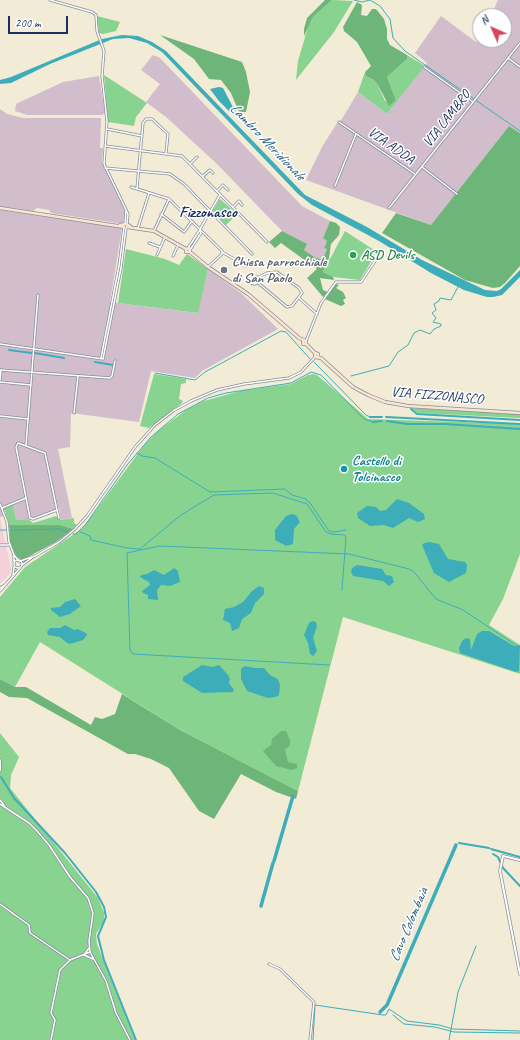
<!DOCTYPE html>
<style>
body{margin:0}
#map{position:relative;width:520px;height:1040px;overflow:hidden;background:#f2ebd5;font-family:Caveat,sans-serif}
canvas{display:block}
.north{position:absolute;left:472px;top:8px;width:40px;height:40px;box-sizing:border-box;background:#fff;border:1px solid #a4acbf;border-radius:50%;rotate:315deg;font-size:11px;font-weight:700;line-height:16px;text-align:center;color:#1b2f5e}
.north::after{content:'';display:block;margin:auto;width:14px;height:18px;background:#d1495b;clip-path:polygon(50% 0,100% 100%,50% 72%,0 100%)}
.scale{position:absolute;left:8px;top:16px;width:60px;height:18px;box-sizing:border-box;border:2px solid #1b2f5e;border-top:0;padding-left:5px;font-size:12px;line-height:14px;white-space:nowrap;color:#1b2f5e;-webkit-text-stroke:3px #fff;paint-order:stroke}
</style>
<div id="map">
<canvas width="520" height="1040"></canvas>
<div class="north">N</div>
<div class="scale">200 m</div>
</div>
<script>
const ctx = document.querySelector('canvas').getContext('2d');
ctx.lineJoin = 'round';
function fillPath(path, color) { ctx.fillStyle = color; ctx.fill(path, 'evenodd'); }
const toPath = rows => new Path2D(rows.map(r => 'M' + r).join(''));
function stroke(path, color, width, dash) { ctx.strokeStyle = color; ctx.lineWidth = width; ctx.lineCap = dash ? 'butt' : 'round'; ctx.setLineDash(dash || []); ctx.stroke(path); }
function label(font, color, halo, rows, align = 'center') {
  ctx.font = font + ' Caveat,sans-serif'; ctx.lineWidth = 3; ctx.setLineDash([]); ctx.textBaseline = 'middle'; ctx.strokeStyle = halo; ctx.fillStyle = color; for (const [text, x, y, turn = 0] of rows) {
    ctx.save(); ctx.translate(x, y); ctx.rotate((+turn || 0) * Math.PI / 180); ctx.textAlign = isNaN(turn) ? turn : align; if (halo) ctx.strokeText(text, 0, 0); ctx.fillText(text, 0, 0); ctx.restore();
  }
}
const built = toPath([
 [0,517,11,570,8,576,0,584]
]);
const industrial = toPath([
 [498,0,520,0,520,133,509,126,431,225,306,180,322,147,337,123,342,119,358,92,387,114,427,63,415,53,441,16,476,42,480,38,480,40,504,40,504,16,491,16],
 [153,55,160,58,302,206,330,221,323,238,327,241,324,248,327,249,324,259,316,258,304,250,306,244,282,231,216,163,166,117,146,102,160,84,141,70],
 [99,76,105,113,102,115,27,115,15,111,16,104,63,82],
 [0,109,7,114,23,118,101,118,100,148,103,148,102,162,125,211,123,224,51,213,49,210,37,208,33,211,0,206],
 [0,210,122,228,110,302,197,313,208,269,242,294,278,329,202,371,195,378,151,371,139,422,71,413,70,447,58,449,72,518,61,520,59,508,33,519,16,520,13,505,4,512,6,515,0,517]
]);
const green = toPath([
 [332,0,353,1,334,32,296,80,298,61,308,27,313,17],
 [97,16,120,22,116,31,103,34,99,33],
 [407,55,425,66,387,114,358,92,365,72,366,76,374,80,378,85,385,101,396,100,387,77,407,59],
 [104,75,147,103,136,117,134,126,108,122],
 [220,199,237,214,226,225,212,212],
 [345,231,377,252,360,280,333,277,323,272],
 [126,249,165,259,179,265,187,254,208,269,198,313,118,303],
 [154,374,186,379,186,383,181,384,179,399,183,401,181,404,149,428,140,426],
 [313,374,317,375,368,419,520,424,520,554,503,599,489,625,520,645,520,674,343,617,298,791,180,730,40,642,15,687,0,679,0,597,25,567,83,528,145,444,158,431,186,410,204,401,240,391,291,384,308,375],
 [411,408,520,414,520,418,418,413],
 [13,505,16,520,28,519,33,523,56,516,61,520,74,518,74,523,77,525,73,529,60,525,9,525,4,508],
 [0,733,19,757,11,775,10,788,98,898,104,913,104,921,96,934,97,944,135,1040,0,1040]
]);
const forest = toPath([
 [325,0,332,0,313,17,304,36,304,29,307,18],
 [357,2,362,5,361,15,367,16,372,9,376,9,384,19,387,29,387,39,390,45,407,55,407,59,387,77,396,100,389,106,378,85,374,80,366,76,365,72,371,66,357,42,344,31,343,27],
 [160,35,242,62,246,72,250,92,246,112,239,112,231,93,221,80,209,79,194,59],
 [509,126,520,133,520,266,505,283,500,287,493,288,465,280,382,233,396,213,431,225],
 [330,221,336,223,340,227,339,235,331,244,329,258,323,272,333,277,334,280,320,278,323,290,328,292,323,297,307,278,317,269,281,243,275,248,269,242,282,231,307,244,304,250,316,258,323,259,327,249,324,248,327,241,323,238],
 [336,284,339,285,336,288,343,292,346,298,343,300,345,304,341,306,325,299],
 [9,525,60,525,73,529,56,542,22,560,16,556,10,541],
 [0,679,15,687,26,687,91,725,95,717,102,719,115,714,122,694,180,730,298,791,296,799,276,792,241,774,214,819,199,811,169,768,151,759,135,754,128,754,27,698,9,697,0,692],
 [281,731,286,731,290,740,290,745,285,750,288,762,297,764,297,768,292,770,276,766,263,751,271,745,272,739]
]);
const water = toPath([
 [122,35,138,36,152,42,166,51,305,195,367,227,422,260,485,290,497,291,501,289,520,270,520,277,502,295,493,297,487,297,464,290,431,273,379,241,312,205,298,194,162,52,147,43,129,38,113,39,50,64,11,83,0,84,0,80,11,77,102,39],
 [219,87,223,88,236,113,235,114,233,115,219,101,210,89],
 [397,499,409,503,424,514,425,519,418,522,409,518,393,528,384,525,370,526,358,518,357,513,367,506,376,507,380,511,386,510],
 [292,514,296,515,300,522,294,529,293,544,286,546,275,540,275,530,286,516],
 [430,542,439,544,448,559,465,562,467,565,466,573,449,582,434,573,422,545,424,543],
 [357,565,382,569,386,575,392,576,394,582,389,586,383,581,353,576,351,572,352,568],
 [174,568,178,571,180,582,170,586,161,585,157,590,158,600,148,599,148,595,143,593,142,591,150,585,149,582,140,577,141,575,147,574,154,570,164,575],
 [259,586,264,588,264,594,255,603,251,613,242,619,239,628,232,631,230,623,223,620,225,609,234,607,243,602,252,591],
 [75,599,81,606,70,614,60,617,51,610,51,608,60,607,65,602],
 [312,621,316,622,317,626,313,638,317,651,313,656,310,654,308,643,304,635,309,623],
 [65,625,74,630,78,629,86,633,87,635,83,640,70,644,67,643,60,637,48,635,47,632,50,628,60,628],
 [482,631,489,631,514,646,520,645,519,671,516,672,460,653,459,648,462,641,466,638,470,639,471,650,477,634],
 [202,665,213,667,219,665,228,675,230,679,229,683,234,690,233,692,202,693,183,681,183,677],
 [245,666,254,668,264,668,270,675,278,679,280,685,279,695,276,697,268,698,247,691,241,679,241,669]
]);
const stream = toPath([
 [354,0,362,2,370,0,380,6,390,19,393,38,405,51,520,131],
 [314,362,366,415,370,417],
 [155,373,195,380,205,372,281,331,286,332,310,359],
 [351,376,389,366,398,352,408,345,414,333,420,330,430,334,434,329,441,326,441,324,433,322,436,318,432,313,436,310,434,304,439,301,440,298,451,300,458,287],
 [137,453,142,456,155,458,210,492,285,489,292,495,306,499],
 [306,500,310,503,329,531,334,532,346,530],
 [0,530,6,530],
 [11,530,60,529,69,533],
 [80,532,90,536,91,540,127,548,140,549,181,515,214,495,273,493,307,504,326,532,331,534,344,535,346,537,342,590],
 [73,534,76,534,86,524,127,465,151,437,178,414,208,398,226,393,291,383,311,372,321,375,364,419,373,422],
 [329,665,133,654,130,650,127,553,159,546,349,554,409,569,414,572,436,599,463,610,520,648],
 [393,1015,404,1024,435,1027,454,1032,520,1033],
 [313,1040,315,1005,383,1015,386,1015,389,1009,407,1021,439,1025,453,1029,520,1031],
 [449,1040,458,992,476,946]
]);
const canal = toPath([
 [9,350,32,353],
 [35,353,64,358],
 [95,362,113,365],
 [411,409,417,414,520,420],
 [370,417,382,417],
 [386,417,520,424],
 [387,421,407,424,445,424,520,429],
 [373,422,382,421],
 [1,777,14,798,65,853,96,892,104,907,106,917,98,936,104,960,136,1040],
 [459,843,489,848],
 [491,849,520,857],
 [493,854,498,857,503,868,520,886]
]);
const river = toPath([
 [274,861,293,796],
 [261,906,273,863],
 [380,1012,387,1005,456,845]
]);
const minor = toPath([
 [50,0,92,12,96,15,97,31,104,51,102,76,107,121,104,164,128,214,127,224],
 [508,58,520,67],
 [424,67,473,102],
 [339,122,415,174],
 [107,129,142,136],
 [105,146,182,156,267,242],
 [191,163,197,157],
 [422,167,457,194],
 [105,168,170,174,184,184,252,254],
 [203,176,210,170,213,173],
 [335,186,356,134],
 [131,187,169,199,222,251,222,254,208,267],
 [137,188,143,123,146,119,152,119,168,134,166,153],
 [217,191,223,185,228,190],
 [233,207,239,201,242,205],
 [389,208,520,43],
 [161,214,184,232,192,221],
 [125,223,126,211],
 [138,228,149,193],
 [200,229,220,195],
 [154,231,169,199],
 [149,243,160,247],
 [188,248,200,230,201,233,190,250],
 [222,252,246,266],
 [157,255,165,237],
 [173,256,178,245],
 '250 280a4 4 0 1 1 8 0a4 4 0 1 1-8 0Z',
 [257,282,287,307,292,306,302,293,299,288,277,272,267,273,257,278],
 [299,298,317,314],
 [306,341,321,303,336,282,361,282,375,261],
 [0,344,103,359,121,268,126,228],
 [101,358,119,266,124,227],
 [0,370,110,378,112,376,115,361],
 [0,380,1,370],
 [0,382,31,385],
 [74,413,78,376],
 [0,416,28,419],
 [26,445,38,295],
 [0,504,7,522,9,542,14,555,19,561],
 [2,508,26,498],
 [57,510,33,519,30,518,16,447,18,443,45,453,57,510,59,518],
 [0,545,10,545],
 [14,555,14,562],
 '14 564a4 4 0 1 1 8 0a4 4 0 1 1-8 0Z',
 [20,561,35,556,59,542,75,529,87,516,135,447,155,425,173,411,191,401,217,390,244,384,289,378,301,372,315,357],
 [22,565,33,557],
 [13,575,14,567],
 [0,588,5,585],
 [0,591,20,568],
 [0,800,4,805],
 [0,804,29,823,37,831,49,845,70,877,88,898,93,913,89,941,90,952,106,981,116,1013,130,1040],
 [0,904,29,925,30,933,70,960],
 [89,948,84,955,93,959],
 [269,964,280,969,314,1002,310,1040],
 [51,1040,55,1020,51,1013,60,970,70,960,90,952]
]);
const tertiary = toPath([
 [0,760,0,770],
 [520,860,503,856,500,871,520,974]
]);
const secondary = toPath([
 [0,208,124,227],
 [120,225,126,224,130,226],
 [127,227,154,231,186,249,189,248,190,252,208,267,248,294,299,338,306,341,306,344],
 [186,249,186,252,190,252],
 [303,341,303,344,306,344,315,353,318,354,318,357],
 [315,353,315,357,321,358,353,387,368,395,385,402,408,406,520,413]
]);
const markers = [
 [353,255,4,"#2e9e5b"],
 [224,270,4,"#6b7280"],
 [344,469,4,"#0f9aa8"]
];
const streetNames = [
 ["VIA LAMBRO",447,119,-52],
 ["VIA ADDA",391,146,35],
 ["VIA FIZZONASCO",437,396,5]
];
const leisureNames = [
 ["ASD Devils",361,255]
];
const worshipNames = [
 ["Chiesa parrocchiale",232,262],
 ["di San Paolo",232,278]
];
const cultureNames = [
 ["Castello di",352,461],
 ["Tolcinasco",352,477]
];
const waterNames = [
 ["Lambro Meridionale",267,142,46],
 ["Cavo Colombaia",409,925,-67]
];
const quarterNames = [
 ["Fizzonasco",208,213]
];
fillPath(built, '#f5cfdb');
fillPath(industrial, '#d1bdcc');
fillPath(green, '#88d390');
fillPath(forest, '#6eb57a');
fillPath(water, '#3eadba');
stroke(stream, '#3eadba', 1);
stroke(canal, '#3eadba', 2);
stroke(river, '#3eadba', 3.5);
stroke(minor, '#868d9a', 3);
stroke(tertiary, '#868d9a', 3.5);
stroke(secondary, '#868d9a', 4);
stroke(minor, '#fff', 1.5);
stroke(tertiary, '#fff', 2);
stroke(secondary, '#fde4d0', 2.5);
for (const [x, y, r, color] of markers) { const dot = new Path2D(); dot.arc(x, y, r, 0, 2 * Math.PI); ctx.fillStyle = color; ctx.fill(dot); stroke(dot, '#fff', 1.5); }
label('14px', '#1b2f5e', '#fff', streetNames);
label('bold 14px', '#27864d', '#fff', leisureNames, 'left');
label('bold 14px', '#5b616d', '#fff', worshipNames, 'left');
label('bold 14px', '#0d838f', '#fff', cultureNames, 'left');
label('italic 15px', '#296183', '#fff', waterNames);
label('bold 16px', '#1b2f5e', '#fff', quarterNames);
</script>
